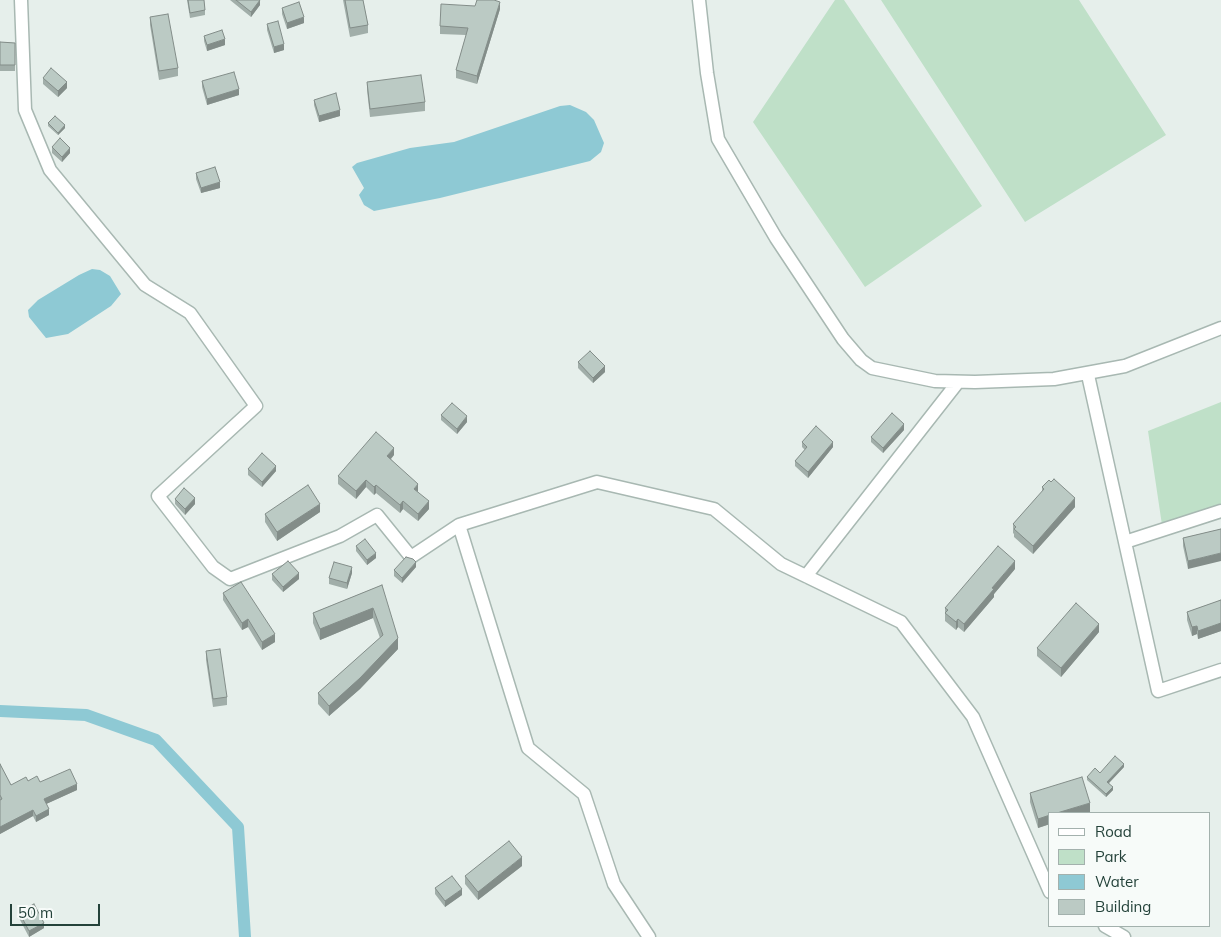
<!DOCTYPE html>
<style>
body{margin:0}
#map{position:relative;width:1221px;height:937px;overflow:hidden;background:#e6efeb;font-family:Mulish,sans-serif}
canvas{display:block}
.legend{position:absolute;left:1048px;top:812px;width:162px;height:115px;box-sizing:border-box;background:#f7fbf9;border:1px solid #a3b1ad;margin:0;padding:6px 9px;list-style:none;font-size:15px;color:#24423a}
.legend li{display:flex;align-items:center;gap:10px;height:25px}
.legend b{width:25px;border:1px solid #a3b1ad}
.scale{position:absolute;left:10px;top:904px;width:90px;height:22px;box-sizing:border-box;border:2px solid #24423a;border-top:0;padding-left:6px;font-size:15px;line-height:18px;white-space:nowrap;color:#24423a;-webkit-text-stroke:4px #f7fbf9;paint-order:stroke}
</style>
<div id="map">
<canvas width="1221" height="937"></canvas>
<ul class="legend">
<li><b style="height:6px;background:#fff"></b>Road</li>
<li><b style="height:14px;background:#bfe0c8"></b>Park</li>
<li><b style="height:14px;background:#8ec9d4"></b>Water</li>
<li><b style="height:14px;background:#bbcac4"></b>Building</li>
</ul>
<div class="scale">50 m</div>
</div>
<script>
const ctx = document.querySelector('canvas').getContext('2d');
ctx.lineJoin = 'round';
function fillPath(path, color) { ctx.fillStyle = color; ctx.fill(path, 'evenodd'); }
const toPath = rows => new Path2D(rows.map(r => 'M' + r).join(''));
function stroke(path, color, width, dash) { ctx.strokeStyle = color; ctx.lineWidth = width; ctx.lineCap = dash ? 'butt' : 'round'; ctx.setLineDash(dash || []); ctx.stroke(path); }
const green = toPath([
 [835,0,844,0,982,206,865,287,753,122],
 [881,0,1079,0,1166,135,1025,222],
 [1221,402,1221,505,1162,525,1148,431]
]);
const water = toPath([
 [570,105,586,112,594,120,604,143,601,152,590,161,440,198,374,211,364,205,359,195,364,188,352,167,357,163,410,148,454,142,560,106],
 [92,269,100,270,110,276,121,294,111,306,68,334,46,338,29,317,28,310,38,300,79,275]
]);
const canal = toPath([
 [0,711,86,715,156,740,238,827,245,937]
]);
const minor = toPath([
 [21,0,25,110,50,170,145,285,190,313,256,406,158,496,213,567,230,579,340,536,377,515,411,557,459,525,528,748,584,794,614,884,649,937],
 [699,0,707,73,718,139,776,238,843,339,861,360,872,368,935,381,975,382,1054,379,1125,366,1221,328],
 [1088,375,1158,691,1221,670],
 [459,525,597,482,714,509,781,564,901,622,973,717,1050,892],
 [1125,542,1221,511],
 [806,576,958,382],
 [1105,926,1124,937]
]);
const wall = toPath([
 [187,0,204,0,205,10,205,15,190,18],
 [230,0,260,0,260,5,251,17],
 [343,0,363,0,368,25,368,33,350,37],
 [282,8,304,23,287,29,282,14],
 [500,9,477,84,456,78,456,70,466,35,440,34,440,26],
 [150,17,178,68,178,76,159,80,150,25],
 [267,24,284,50,274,53,267,30],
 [204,36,225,45,207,51,204,41],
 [0,42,15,43,15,71,0,71],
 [43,78,67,88,58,97,43,84],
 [202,81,239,95,207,105,202,87],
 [367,82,425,102,425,111,370,117,367,90],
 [314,100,340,116,319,122,314,105],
 [48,123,65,128,58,135,48,126],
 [52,147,70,153,62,162,52,153],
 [196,173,220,188,201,193,196,179],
 [578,362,605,372,593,383,578,368],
 [441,415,467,422,457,434,441,420],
 [904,430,883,453,871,442,871,437],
 [802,442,833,447,808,478,795,466,795,461,805,450,802,447],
 [394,455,391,459,418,492,429,509,418,521,403,509,400,513,376,493,374,495,366,487,356,499,338,484,338,476],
 [248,469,276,471,262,487,248,475],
 [1042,487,1075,507,1033,554,1014,537,1014,534,1013,533,1013,524,1042,492],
 [175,499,195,504,185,515,175,504],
 [320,512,277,541,265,522,265,514],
 [1221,529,1188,569,1183,546,1183,538],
 [356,546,376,558,367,565,356,551],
 [416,567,402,583,394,576,394,570],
 [1015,569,994,594,994,597,964,632,958,627,956,630,945,621,945,608],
 [352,573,347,589,329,584,329,578],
 [272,574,299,579,283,592,272,580],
 [382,585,398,649,360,689,329,716,318,704,318,693,380,638,373,618,320,640,313,623,313,613],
 [223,593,275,642,262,650,248,627,242,630,223,600],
 [1221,600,1221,631,1198,639,1197,634,1192,636,1187,620,1187,612],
 [1099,632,1061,677,1037,656,1037,648],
 [206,651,227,697,227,705,213,707,206,660],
 [0,764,11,785,28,781,40,782,77,790,46,804,49,815,36,822,33,816,0,834],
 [1124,767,1109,783,1113,790,1106,797,1087,780,1087,777],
 [1030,793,1090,812,1085,813,1050,813,1050,824,1038,828,1030,802],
 [522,866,478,900,465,884,465,876],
 [435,888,462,895,445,907,435,894],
 [19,912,44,928,29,937,19,918]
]);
const shadedWall = toPath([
 [260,0,260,5,251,17,251,12],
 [500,2,500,9,477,84,477,76],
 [304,17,304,23,287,29,287,23],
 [225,39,225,45,207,51,207,45],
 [284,44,284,50,274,53,274,47],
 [67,82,67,88,58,97,58,91],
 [239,89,239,95,207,105,207,99],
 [340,110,340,116,319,122,319,116],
 [65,125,65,128,58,135,58,133],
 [70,148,70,153,62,162,62,157],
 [220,182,220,188,201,193,201,188],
 [605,366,605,372,593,383,593,378],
 [467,416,467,422,457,434,457,429],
 [904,424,904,430,883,453,883,448],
 [833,442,833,447,808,478,808,472],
 [394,448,394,455,387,463,387,456],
 [276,466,276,471,262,487,262,482],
 [366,480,366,487,356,499,356,491],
 [418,484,418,492,414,489],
 [376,485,376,493,374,495,374,487],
 [195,498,195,504,185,515,185,509],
 [1075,498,1075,507,1033,554,1033,546],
 [403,501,403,509,400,513,400,505],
 [429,501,429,509,418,521,418,514],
 [320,504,320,512,277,541,277,532],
 [376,553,376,558,367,565,367,560],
 [1221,553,1221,561,1188,569,1188,561],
 [1015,561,1015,569,994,594,994,597,964,632,964,624,992,588],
 [416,562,416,567,402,583,402,578],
 [352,567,352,573,347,589,347,583],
 [299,573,299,579,283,592,283,587],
 [373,608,373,618,320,640,320,629],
 [248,619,248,627,242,630,242,623],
 [958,619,958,627,956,630,956,622],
 [1221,623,1221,631,1198,639,1198,631],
 [1099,624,1099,632,1061,677,1061,668],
 [1197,626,1197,634,1192,636,1192,627],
 [275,634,275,642,262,650,262,642],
 [398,638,398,649,360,689,329,716,329,706],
 [1124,764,1124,767,1107,785,1107,782],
 [77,784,77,790,44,805,44,799],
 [1113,787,1113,790,1106,797,1106,794],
 [1090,803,1090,812,1085,813,1057,813],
 [49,809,49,815,36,822,36,816],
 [33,810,33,816,0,834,0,827],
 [1050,815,1050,824,1038,828,1038,819],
 [522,857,522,866,478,900,478,892],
 [462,889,462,895,445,907,445,901],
 [44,923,44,928,29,937,29,931]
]);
const building = toPath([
 [188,0,204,0,205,10,190,13,188,0],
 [236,0,260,0,251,12,236,0],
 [345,0,363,0,368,25,350,28,345,0],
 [477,0,494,0,500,2,477,76,456,70,468,28,440,26,441,4,475,6,477,0],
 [299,2,304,17,287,23,282,8,299,2],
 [168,14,178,68,159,71,150,17,168,14],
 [278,21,284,44,274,47,267,24,278,21],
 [222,30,225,39,207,45,204,36,222,30],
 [0,42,15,43,15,65,0,65,0,42],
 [51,68,67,82,58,91,43,78,51,68],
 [234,72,239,89,207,99,202,81,234,72],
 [421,75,425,102,370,109,367,82,421,75],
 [336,93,340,110,319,116,314,100,336,93],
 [55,116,65,125,58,133,48,123,55,116],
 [60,138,70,148,62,157,52,147,60,138],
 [215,167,220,182,201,188,196,173,215,167],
 [590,351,605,366,593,378,578,362,590,351],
 [452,403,467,416,457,429,441,415,452,403],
 [892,413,904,424,883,448,871,437,892,413],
 [816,426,833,442,808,472,795,461,807,447,802,442,816,426],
 [376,432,394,448,387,456,418,484,414,489,429,501,418,514,403,501,400,505,376,485,374,487,366,480,356,491,338,476,376,432],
 [262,453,276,466,262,482,248,469,262,453],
 [1054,479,1075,498,1033,546,1014,529,1016,527,1013,524,1044,489,1042,487,1049,480,1051,482,1054,479],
 [308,485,320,504,277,532,265,514,308,485],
 [184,488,195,498,185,509,175,499,184,488],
 [1221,529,1221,553,1188,561,1183,538,1221,529],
 [365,539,376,553,367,560,356,546,365,539],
 [998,546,1015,561,992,588,994,589,964,624,958,619,956,622,945,613,948,610,945,608,998,546],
 [406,557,413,559,416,562,402,578,394,570,406,557],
 [288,561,299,573,283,587,272,574,288,561],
 [334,562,352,567,347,583,329,578,334,562],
 [241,582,275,634,262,642,248,619,242,623,223,593,241,582],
 [382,585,398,638,360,678,329,706,318,693,383,635,373,608,320,629,313,613,382,585],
 [1221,600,1221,623,1198,631,1197,626,1192,627,1187,612,1221,600],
 [1076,603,1099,624,1061,668,1037,648,1076,603],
 [220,649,227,697,213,699,206,651,220,649],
 [1115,756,1124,764,1107,782,1113,787,1106,794,1087,777,1095,768,1100,773,1115,756],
 [0,764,11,785,26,777,28,781,37,776,40,782,70,769,77,784,44,799,49,809,36,816,33,810,0,827,0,800,2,799,0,795,0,764],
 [1082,777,1090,803,1057,813,1050,813,1050,815,1038,819,1030,793,1082,777],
 [509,841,522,857,478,892,465,876,509,841],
 [452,876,462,889,445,901,435,888,452,876],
 [34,904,44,923,29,931,19,912,34,904]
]);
fillPath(green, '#bfe0c8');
fillPath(water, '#8ec9d4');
stroke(canal, '#8ec9d4', 12);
stroke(minor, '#a8b8b2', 15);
stroke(minor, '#fff', 12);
fillPath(wall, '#a1aea9');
fillPath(shadedWall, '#838d89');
fillPath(building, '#bbcac4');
stroke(building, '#838d89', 1);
</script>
